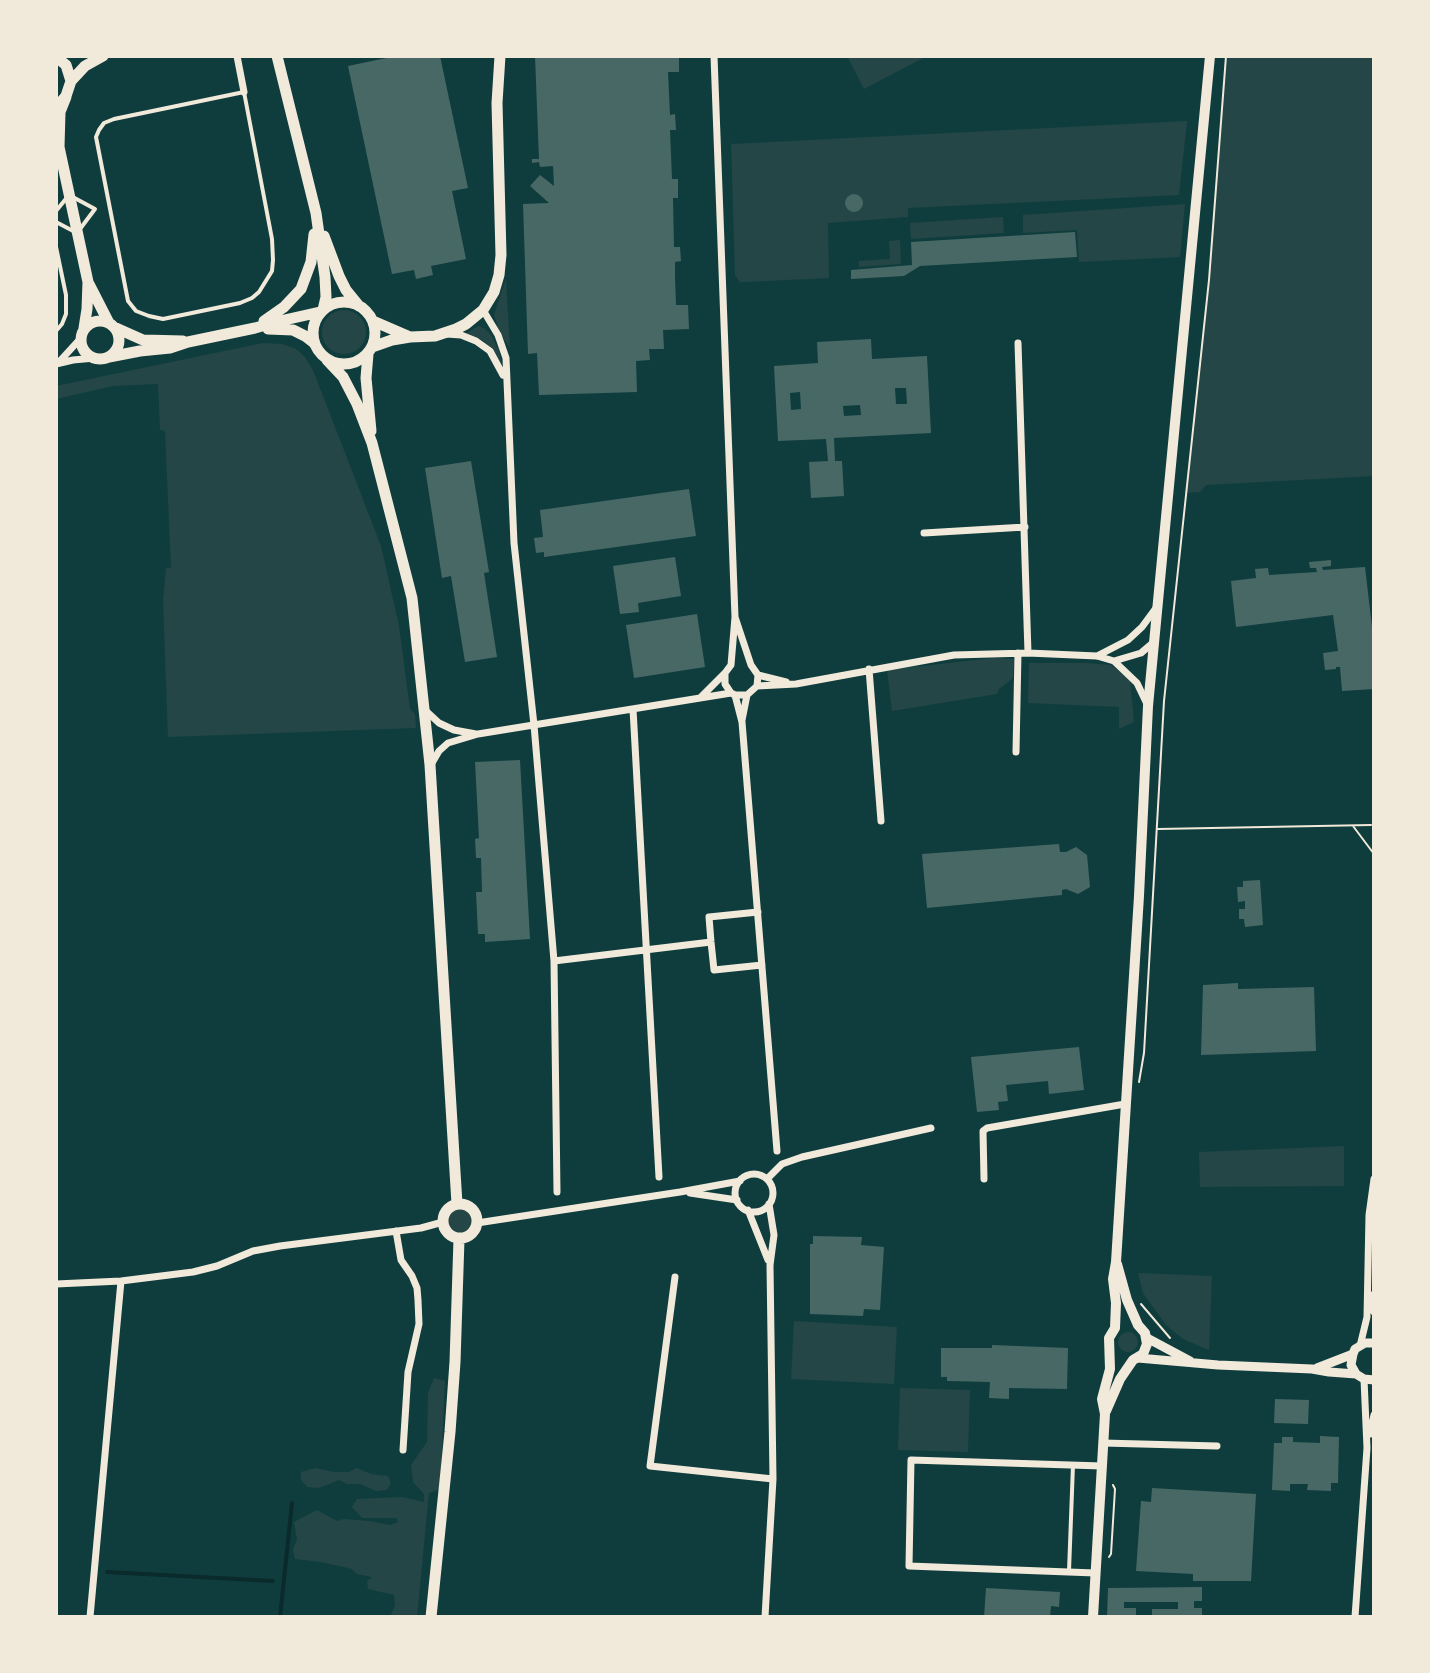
<!DOCTYPE html>
<style>
body{margin:0}
#map{position:relative;width:1430px;height:1673px;overflow:hidden;background:#0f3d3e;font-family:Literata,serif}
canvas{display:block}
.frame{position:absolute;inset:0;border:58px solid #f1e9da;pointer-events:none}
</style>
<div id="map">
<canvas width="1430" height="1673"></canvas>
<div class="frame"></div>
</div>
<script>
const ctx = document.querySelector('canvas').getContext('2d');
ctx.lineJoin = 'round';
function fillPath(path, color) { ctx.fillStyle = color; ctx.fill(path, 'evenodd'); }
const toPath = rows => new Path2D(rows.map(r => 'M' + r).join(''));
function stroke(path, color, width, dash) { ctx.strokeStyle = color; ctx.lineWidth = width; ctx.lineCap = dash ? 'butt' : 'round'; ctx.setLineDash(dash || []); ctx.stroke(path); }
const green = toPath([
 [847,56,927,56,864,89],
 [1226,56,1374,56,1374,476,1206,485,1200,492,1185,493,1208,296],
 [1187,121,1179,195,908,208,908,217,828,223,829,278,744,282,740,282,735,275,731,144],
 [1185,204,1180,257,1079,262,1077,230,1023,233,1023,215],
 [1003,217,1004,233,911,239,910,223],
 [900,240,901,264,859,267,859,261,890,259,889,241],
 [506,279,510,348,500,333,494,315],
 '322 332a22 22 0 1 1 44 0a22 22 0 1 1-44 0Z',
 [479,326,485,329,491,335,499,351,502,365,492,348,481,339,466,333],
 [263,343,282,344,296,349,305,357,313,370,381,546,399,626,410,709,415,714,416,728,168,737,163,601,166,568,171,568,165,431,160,430,158,384,113,386,56,399,56,386],
 [993,658,1014,659,1013,678,999,689,997,694,892,711,887,670],
 [1029,663,1087,663,1111,665,1130,680,1134,722,1119,729,1119,707,1028,703],
 [1344,1146,1344,1186,1200,1187,1199,1152],
 '448 1221a12 12 0 1 1 24 0a12 12 0 1 1-24 0Z',
 [1138,1273,1212,1276,1209,1350,1183,1339,1166,1325,1143,1293],
 [794,1321,897,1327,894,1384,791,1379],
 '1118 1342a10 10 0 1 1 20 0a10 10 0 1 1-20 0Z',
 [434,1378,445,1381,440,1489,429,1493,417,1617,390,1617,395,1605,394,1595,368,1589,367,1581,372,1577,357,1574,352,1569,321,1562,295,1559,293,1550,297,1539,294,1522,317,1510,337,1521,344,1519,369,1521,390,1525,398,1522,397,1518,362,1518,352,1507,357,1499,402,1497,424,1502,424,1494,413,1482,411,1465,427,1442,428,1393],
 [900,1388,970,1390,968,1452,898,1450],
 [315,1468,334,1472,349,1472,357,1468,371,1474,388,1476,391,1483,387,1490,376,1491,360,1484,347,1484,339,1480,319,1488,307,1487,301,1480,301,1472]
]);
const stream = toPath([
 [107,1572,273,1581],
 [280,1617,292,1503]
]);
const building = toPath([
 [396,56,440,56,468,188,452,191,466,259,431,266,433,275,416,279,414,270,392,274,348,66],
 [535,56,679,56,679,72,668,72,670,115,675,114,676,130,670,130,672,179,678,179,678,198,673,198,674,247,680,247,681,261,675,262,675,277,676,305,688,305,689,329,663,330,664,349,649,349,650,360,636,361,637,392,539,395,537,353,528,354,523,204,549,203,530,186,540,175,554,186,553,166,540,167,539,162,532,163,532,159,539,159],
 '845 203a9 9 0 1 1 18 0a9 9 0 1 1-18 0Z',
 [1075,232,1077,257,920,266,904,276,851,279,851,270,912,265,911,242],
 [871,339,872,359,927,356,931,433,834,438,835,461,842,461,844,496,811,498,809,462,828,461,826,439,778,441,774,366,818,363,817,342],
 [895,388,906,388,907,404,896,404],
 [800,392,801,409,791,410,790,393],
 [860,405,861,415,844,416,843,406],
 [471,461,489,572,484,573,497,657,465,662,451,576,442,578,425,468],
 [689,489,696,536,544,557,544,552,536,553,534,538,543,537,540,510],
 [675,557,681,596,638,603,639,612,620,614,613,566],
 [1331,560,1331,566,1322,567,1323,570,1365,567,1374,644,1374,689,1342,691,1340,667,1336,667,1336,669,1325,670,1323,653,1338,651,1333,615,1236,627,1231,581,1256,578,1255,569,1268,568,1269,575,1317,572,1316,568,1310,568,1309,562],
 [697,614,705,667,634,678,626,625],
 [520,760,530,939,485,942,485,934,478,934,476,892,482,892,481,858,476,858,475,839,479,838,475,762],
 [1059,844,1060,852,1066,852,1076,847,1087,855,1090,887,1078,894,1066,889,1062,890,1062,895,927,908,922,854],
 [1260,880,1263,925,1245,927,1244,919,1239,919,1239,909,1245,909,1245,901,1238,902,1237,887,1243,887,1243,881],
 [1238,983,1238,989,1314,987,1316,1051,1201,1055,1203,985],
 [1079,1047,1084,1090,1049,1094,1048,1081,1006,1085,1008,1101,998,1102,999,1110,977,1112,971,1057],
 [813,1236,862,1237,861,1245,884,1247,880,1310,864,1309,863,1316,810,1314,810,1244,813,1244],
 [992,1345,1068,1348,1067,1389,1009,1388,1009,1399,989,1398,990,1382,947,1381,947,1377,941,1377,941,1348,992,1348],
 [1275,1399,1309,1400,1308,1424,1274,1423],
 [1320,1436,1339,1437,1338,1483,1331,1483,1331,1491,1307,1490,1308,1484,1290,1484,1290,1491,1272,1490,1274,1443,1282,1443,1282,1437,1293,1437,1293,1442,1320,1443],
 [1152,1488,1256,1494,1251,1581,1193,1581,1193,1574,1136,1571,1141,1501,1151,1502],
 [1202,1587,1202,1601,1194,1601,1194,1608,1202,1608,1202,1617,1152,1617,1152,1609,1178,1609,1178,1602,1124,1602,1124,1608,1136,1608,1136,1617,1107,1617,1108,1588],
 [986,1588,1060,1592,1059,1607,1051,1606,1050,1617,984,1617]
]);
const path = toPath([
 [1353,826,1374,854],
 [1158,829,1371,825],
 [1139,1082,1144,1053,1164,701,1209,280,1226,56],
 [1141,1304,1170,1338],
 [1109,1557,1111,1554,1115,1489,1113,1485]
]);
const service = toPath([
 [244,92,272,239,273,260,272,271,259,292,252,298,240,303,163,319,149,316,136,311,128,301,96,137,99,130,104,123,114,119,244,92],
 [56,211,69,195,95,209,77,233,56,222],
 [56,247,66,295,66,314,62,324,56,331],
 [1069,1571,1073,1465]
]);
const minor = toPath([
 [237,56,244,92],
 [714,56,735,617,731,665,725,673,725,684,731,693,735,695,747,695,757,686,758,675,751,665,735,617],
 [483,310,498,335,506,358,514,543,534,725,554,961,557,1192],
 [447,334,461,335,476,341,490,351,503,375],
 [1018,343,1028,653],
 [59,362,81,338],
 [56,364,73,360,95,358],
 [924,533,1025,527],
 [1097,656,1128,640,1142,627,1156,608],
 [1114,661,1141,653,1154,642],
 [869,669,881,821],
 [758,675,786,682],
 [757,686,796,684,954,655,1028,653,1097,656,1114,661,1137,683,1147,704],
 [735,695,742,722,777,1151],
 [701,697,725,673],
 [633,709,659,1177],
 [425,710,439,723,454,730,476,734],
 [742,720,747,695],
 [1016,752,1018,653],
 [432,763,439,751,448,743,478,734,731,693],
 [758,912,709,917,711,942,714,970,762,965],
 [554,961,711,942],
 '735 1193a19 19 0 1 1 38 0a19 19 0 1 1-38 0Z',
 [767,1179,782,1164,802,1157,931,1128],
 [984,1179,983,1131,987,1128,1125,1104],
 [690,1193,737,1200],
 [748,1210,768,1260],
 [477,1223,680,1192,740,1181],
 [396,1231,401,1260,412,1276,417,1288,418,1300,419,1324,408,1372,403,1450],
 [675,1277,650,1466,773,1479],
 [56,1284,121,1281,193,1272,217,1266,253,1251,280,1246,421,1228,443,1222],
 [1371,1295,1374,1312],
 [1360,1346,1367,1317,1369,1215,1374,1179],
 [1370,1434,1374,1415],
 [1103,1443,1217,1446],
 [1095,1573,909,1566,911,1460,1102,1466],
 [90,1617,121,1281],
 [765,1617,773,1479,770,1265,774,1235,769,1204],
 [1355,1617,1367,1448,1364,1379]
]);
const tertiary = toPath([
 [1147,1338,1190,1361],
 [1353,1354,1351,1365,1356,1374,1364,1379,1374,1380],
 [1138,1358,1218,1365,1312,1369,1329,1372,1356,1374],
 [1317,1368,1353,1354,1355,1349,1365,1343,1374,1343]
]);
const secondary = toPath([
 [1106,1411,1120,1379,1133,1360,1143,1354,1147,1344,1145,1333,1138,1325,1127,1300,1117,1264],
 [1093,1617,1105,1414,1102,1399,1110,1369,1109,1338,1115,1328,1116,1303,1113,1279,1116,1262,1139,896,1148,706,1210,56]
]);
const primary = toPath([
 [277,56,316,213,325,277,326,297,323,310],
 [56,57,66,65,71,81,66,96,60,103,56,104],
 [71,81,85,66,103,56],
 [56,142,59,147,88,282,87,309,84,328],
 [59,147,60,112,66,97],
 [324,236,339,276,346,290,359,306],
 [89,284,109,323],
 '313 333a31 31 0 1 1 62 0a31 31 0 1 1-62 0Z',
 '81 340a19 19 0 1 1 38 0a19 19 0 1 1-38 0Z',
 [264,321,284,307,301,289,311,262,314,234],
 [373,321,410,337],
 [116,328,143,340,183,341],
 [268,329,293,330,305,336,314,343],
 [372,347,392,340,410,337,435,336,456,329,466,324,483,310,494,292,499,275,501,255,497,103,500,56],
 [368,354,366,378,371,431],
 [109,357,140,351,170,348,188,342,255,328,280,321,320,312],
 [327,360,343,377,357,404,372,443,412,598,430,765,457,1204],
 '443 1221a17 17 0 1 1 34 0a17 17 0 1 1-34 0Z',
 [431,1617,450,1432,455,1362,459,1239]
]);
fillPath(green, '#244646');
stroke(stream, '#0a2a2b', 4);
fillPath(building, '#486865');
stroke(path, '#f1e9da', 2);
stroke(service, '#f1e9da', 4);
stroke(minor, '#f1e9da', 7);
stroke(tertiary, '#f1e9da', 9);
stroke(secondary, '#f1e9da', 10);
stroke(primary, '#f1e9da', 11);
</script>
